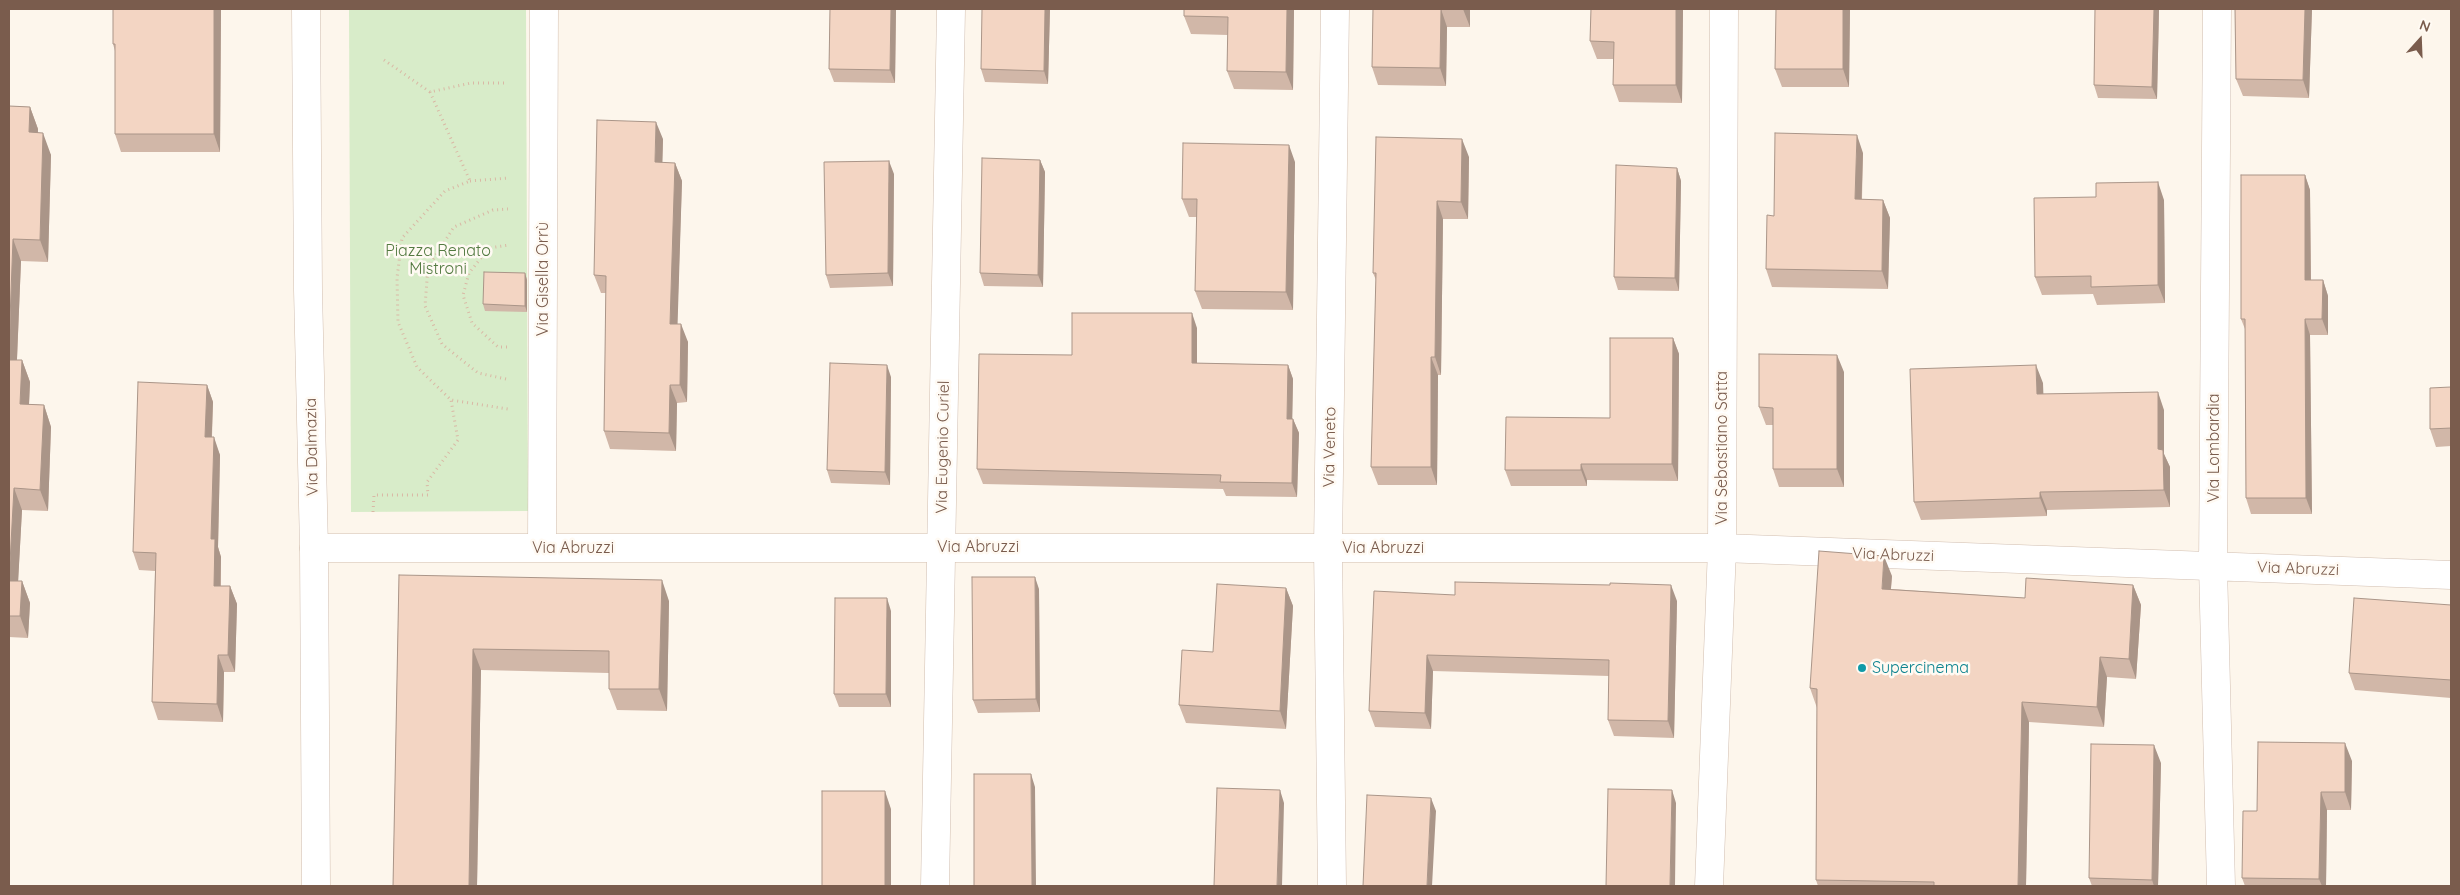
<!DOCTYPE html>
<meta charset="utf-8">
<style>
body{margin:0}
#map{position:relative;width:2460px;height:895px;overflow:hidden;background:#fdf6ec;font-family:Quicksand,sans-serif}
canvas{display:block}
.frame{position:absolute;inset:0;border:10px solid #7a5c4d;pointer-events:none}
.north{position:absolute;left:2395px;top:15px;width:50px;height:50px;-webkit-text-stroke:4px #fffaf3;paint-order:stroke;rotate:20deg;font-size:14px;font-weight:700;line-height:20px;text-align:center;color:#7a5c4d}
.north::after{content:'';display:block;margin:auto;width:18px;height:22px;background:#7a5c4d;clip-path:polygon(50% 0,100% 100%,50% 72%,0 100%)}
</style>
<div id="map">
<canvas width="2460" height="895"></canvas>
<div class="frame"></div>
<div class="north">N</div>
</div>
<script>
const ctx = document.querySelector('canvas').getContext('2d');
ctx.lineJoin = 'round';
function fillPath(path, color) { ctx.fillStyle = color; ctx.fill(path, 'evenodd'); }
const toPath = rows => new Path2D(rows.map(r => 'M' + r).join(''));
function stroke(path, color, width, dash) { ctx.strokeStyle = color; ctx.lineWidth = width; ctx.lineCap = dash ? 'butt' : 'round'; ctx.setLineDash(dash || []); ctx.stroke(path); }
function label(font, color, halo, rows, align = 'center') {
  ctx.font = font + ' Quicksand,sans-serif'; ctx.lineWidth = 5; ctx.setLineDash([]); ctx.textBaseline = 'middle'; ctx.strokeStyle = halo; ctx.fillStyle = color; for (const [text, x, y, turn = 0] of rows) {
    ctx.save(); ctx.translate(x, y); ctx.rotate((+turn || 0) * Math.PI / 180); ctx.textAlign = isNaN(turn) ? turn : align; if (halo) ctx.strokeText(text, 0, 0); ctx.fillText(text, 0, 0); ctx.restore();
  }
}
const green = toPath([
 [349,9,526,9,528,511,351,512]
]);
const path = toPath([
 [384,60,430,92,471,83,508,83],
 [430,92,470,181,445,191,402,238,397,278,398,322,417,367,451,400,508,409],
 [470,181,509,178],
 [507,347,498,347,472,323,463,295,469,273,489,248,509,245],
 [506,379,478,373,442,344,425,306,428,267,454,227,493,210,508,209],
 [373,512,374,495,428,495,427,482,458,440,451,400]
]);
const minor = toPath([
 [2217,9,2213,566,2221,886],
 [314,548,1722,548,2451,575],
 [542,548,544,9],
 [935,886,951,9],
 [1332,886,1328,548,1335,9]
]);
const tertiary = toPath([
 [306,9,308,290,314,548,316,886],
 [1709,886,1722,548,1724,9]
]);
const wall = toPath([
 [221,9,220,152,121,152,115,134,115,51,113,44],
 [830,9,896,9,895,83,834,82,829,69],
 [1050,9,1048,84,985,82,981,69],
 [1294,9,1293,90,1234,89,1227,71,1228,35,1191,34,1184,16],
 [1373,9,1470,9,1470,27,1447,27,1446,86,1378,85,1372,67],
 [1591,9,1683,9,1682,103,1619,102,1613,85,1613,59,1597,59,1590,41],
 [1850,9,1849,87,1782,87,1775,69],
 [2095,9,2159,9,2157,99,2098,98,2094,85],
 [2235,9,2312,9,2309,98,2243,96,2236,79],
 [9,106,30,107,38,129,38,133,51,155,48,262,21,261,17,360,22,360,30,382,29,404,44,405,51,427,48,511,22,510,18,581,22,581,30,603,28,638,9,637],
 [663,139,662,163,675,163,682,181,677,324,688,342,687,402,677,403,676,451,610,449,604,431,606,293,601,293,594,275],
 [1863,153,1862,199,1883,200,1890,218,1888,289,1772,287,1766,269,1774,216],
 [1469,157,1468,219,1443,219,1441,375,1438,375,1437,485,1378,485,1371,467,1376,280,1373,273],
 [1040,160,1045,172,1043,287,984,286,980,273],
 [1295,162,1293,310,1202,309,1195,291,1197,217,1189,217,1182,199],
 [1677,168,1681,181,1679,291,1618,290,1614,277],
 [894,174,893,286,830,288,826,275],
 [2305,175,2310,190,2311,280,2323,280,2328,296,2328,335,2310,335,2312,514,2251,514,2246,498,2245,329,2241,319],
 [2164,200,2165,303,2097,305,2093,294,2042,295,2035,277],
 [525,273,527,280,527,312,485,311,483,304],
 [1197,328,1197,363,1288,365,1293,379,1292,419,1293,419,1299,433,1297,497,1226,496,1223,489,983,484,977,469,1072,355],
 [1673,338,1679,354,1678,481,1587,480,1587,486,1511,486,1505,470,1610,418],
 [1844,372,1844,487,1779,487,1773,469,1773,425,1766,425,1759,407],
 [891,377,890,485,831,483,827,470],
 [2043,383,2043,394,2164,410,2164,454,2170,467,2170,507,2047,510,2047,516,1921,520,1914,502],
 [207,385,213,402,212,437,220,455,218,547,221,557,221,586,230,586,237,604,235,672,224,672,223,722,158,720,152,702,155,571,139,570,133,552],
 [2451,387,2451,446,2436,447,2430,429],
 [399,575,669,601,667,711,617,710,609,689,609,673,481,670,477,886,393,886],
 [1892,576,1891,589,2025,598,2133,585,2141,605,2136,679,2107,677,2104,727,2029,722,2026,886,1818,886,1816,880,1817,708,1810,688],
 [1286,588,1293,606,1286,729,1186,723,1179,705,1213,652],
 [1039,589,1040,712,978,713,973,700],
 [1455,595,1677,601,1674,738,1614,736,1608,720,1609,676,1433,671,1431,729,1375,727,1369,711],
 [2451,605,2451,698,2355,690,2349,673],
 [891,611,891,707,839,707,834,694],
 [2352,761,2351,810,2327,810,2326,886,2245,886,2242,878,2257,811],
 [2161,763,2158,886,2092,886,2089,878]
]);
const shadedWall = toPath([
 [214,9,221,9,220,152,214,134],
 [891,9,896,9,895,83,890,70],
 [1045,9,1050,9,1048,84,1044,71],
 [1287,9,1294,9,1293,90,1286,72],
 [1441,9,1447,27,1446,86,1440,68],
 [1463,9,1470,9,1470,27],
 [1676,9,1683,9,1682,103,1676,85],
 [1843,9,1850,9,1849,87,1843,69],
 [2154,9,2159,9,2157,99,2152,87],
 [2305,9,2312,9,2309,98,2303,80],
 [30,107,38,129,37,154,29,132],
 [656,122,663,139,662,180,655,162],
 [43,133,51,155,48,262,40,240],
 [1857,135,1863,153,1861,217,1855,199],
 [1462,139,1469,157,1468,219,1461,202],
 [1289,145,1295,162,1293,310,1286,292],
 [1040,160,1045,172,1043,287,1038,275],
 [889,161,894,174,893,286,888,273],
 [675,163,682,181,677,342,670,324],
 [1677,168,1681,181,1679,291,1675,278],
 [2305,175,2310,190,2311,296,2305,280],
 [2158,182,2164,200,2165,303,2158,285],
 [1883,200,1890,218,1888,289,1882,271],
 [1437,201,1443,219,1441,375,1435,357],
 [13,239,21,261,16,382,9,362],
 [525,273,527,280,527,312,525,306],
 [2323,280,2328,296,2328,335,2322,319],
 [1192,313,1197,328,1197,377,1192,363],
 [2305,319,2310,335,2312,514,2306,498],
 [681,324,688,342,687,402,680,385],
 [1673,338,1679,354,1678,481,1672,464],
 [1837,355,1844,372,1844,487,1837,469],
 [1431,357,1438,375,1437,485,1431,467],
 [22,360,30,382,28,426,20,404],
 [887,365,891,377,890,485,885,472],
 [1288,365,1293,379,1292,433,1287,419],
 [2036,365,2043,383,2044,411,2037,394],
 [207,385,213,402,211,454,205,437],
 [670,385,677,403,676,451,669,433],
 [2158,392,2164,410,2164,454,2170,467,2170,507,2164,490,2158,449],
 [44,405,51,427,48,511,40,490],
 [1293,419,1299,433,1297,497,1292,483],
 [214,437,220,455,218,547,221,557,220,604,214,586,211,539],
 [1581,464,1587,480,1587,486,1581,470],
 [14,488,22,510,17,602,9,581],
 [2040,492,2047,510,2047,516,2040,498],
 [1884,556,1892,576,1889,609,1882,589],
 [1035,577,1039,589,1040,712,1036,699],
 [662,580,669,601,667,711,659,689],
 [22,581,30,603,28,638,20,616],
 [1671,585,1677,601,1674,738,1668,721],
 [2133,585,2141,605,2136,679,2129,659],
 [230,586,237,604,235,672,228,655],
 [1286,588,1293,606,1286,729,1280,711],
 [887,598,891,611,891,707,886,694],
 [473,649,481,670,477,886,469,886],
 [218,655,224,672,223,722,217,704],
 [1427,655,1433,671,1431,729,1425,713],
 [2100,657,2107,677,2104,727,2097,707],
 [2022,702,2029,722,2026,886,2018,886],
 [2345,743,2352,761,2351,810,2345,792],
 [2154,745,2161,763,2158,886,2154,886,2152,880],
 [1031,774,1035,787,1036,886,1032,886],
 [1280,790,1284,803,1282,886,1277,886],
 [1672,790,1676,803,1675,886,1670,886],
 [885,791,891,809,891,886,885,886],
 [2321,792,2327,810,2326,886,2322,886,2319,879],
 [1431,798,1436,811,1432,886,1427,886]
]);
const building = toPath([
 [113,9,214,9,214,134,115,134,115,44,113,44,113,9],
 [830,9,891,9,890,70,829,69,830,9],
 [982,9,1045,9,1044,71,981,69,982,9],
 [1184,9,1287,9,1286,72,1227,71,1228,17,1184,16,1184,9],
 [1373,9,1441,9,1440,68,1372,67,1373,9],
 [1591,9,1676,9,1676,85,1613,85,1614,42,1590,41,1591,9],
 [1776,9,1843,9,1843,69,1775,69,1776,9],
 [2095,9,2154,9,2152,87,2094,85,2095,9],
 [2235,9,2305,9,2303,80,2236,79,2235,9],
 [9,106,30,107,29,132,43,133,40,240,13,239,9,346,9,106],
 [597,120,656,122,655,162,675,163,670,324,681,324,680,385,670,385,669,433,604,431,606,276,594,275,597,120],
 [1775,133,1857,135,1855,199,1883,200,1882,271,1766,269,1767,215,1774,216,1775,133],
 [1376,137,1462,139,1461,202,1437,201,1435,357,1431,357,1431,467,1371,467,1376,273,1373,273,1376,137],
 [1183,143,1289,145,1286,292,1195,291,1197,199,1182,199,1183,143],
 [982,158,1040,160,1038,275,980,273,982,158],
 [889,161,888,273,826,275,824,162,889,161],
 [1616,165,1677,168,1675,278,1614,277,1616,165],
 [2241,175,2305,175,2305,280,2323,280,2322,319,2305,319,2306,498,2246,498,2245,319,2241,319,2241,175],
 [2158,182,2158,285,2091,287,2091,276,2035,277,2034,198,2096,197,2096,183,2158,182],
 [484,272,525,273,525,306,483,304,484,272],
 [1072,313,1192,313,1192,363,1288,365,1287,419,1293,419,1292,483,1220,482,1221,475,977,469,979,354,1072,355,1072,313],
 [1610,338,1673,338,1672,464,1581,464,1581,470,1505,470,1506,417,1610,418,1610,338],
 [1759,354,1837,355,1837,469,1773,469,1773,408,1759,407,1759,354],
 [9,360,22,360,20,404,44,405,40,490,14,488,9,581,22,581,20,616,9,616,9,360],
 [830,363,887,365,885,472,827,470,830,363],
 [2036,365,2037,394,2158,392,2158,449,2163,450,2164,490,2040,492,2040,498,1914,502,1910,369,2036,365],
 [138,382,207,385,205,437,214,437,211,539,215,539,214,586,230,586,228,655,218,655,217,704,152,702,156,553,133,552,138,382],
 [2451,387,2451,428,2430,429,2430,388,2451,387],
 [1819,551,1884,556,1882,589,2025,598,2026,578,2133,585,2129,659,2100,657,2097,707,2022,702,2018,886,1934,886,1934,882,1816,880,1817,689,1810,688,1819,551],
 [399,575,662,580,659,689,609,689,609,651,473,649,469,886,393,886,399,575],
 [972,577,1035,577,1036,699,973,700,972,577],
 [1455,582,1610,585,1610,583,1671,585,1668,721,1608,720,1609,660,1427,655,1425,713,1369,711,1374,591,1455,595,1455,582],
 [1217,584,1286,588,1280,711,1179,705,1182,650,1213,652,1217,584],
 [835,598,887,598,886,694,834,694,835,598],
 [2354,598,2451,605,2451,680,2349,673,2354,598],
 [2258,742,2345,743,2345,792,2321,792,2319,879,2242,878,2243,811,2257,811,2258,742],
 [2091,744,2154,745,2152,880,2089,878,2091,744],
 [974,774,1031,774,1032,886,974,886,974,774],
 [1217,788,1280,790,1277,886,1214,886,1217,788],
 [1608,789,1672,790,1670,886,1606,886,1608,789],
 [822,791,885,791,885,886,822,886,822,791],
 [1367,795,1431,798,1427,886,1363,886,1367,795]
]);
const markers = [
 [1862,668,5,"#0f9aa8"]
];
const parkNames = [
 ["Piazza Renato",438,251],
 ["Mistroni",438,269]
];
const streetNames = [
 ["Via Gisella Orrù",543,279,-90],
 ["Via Dalmazia",312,447,-91],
 ["Via Eugenio Curiel",943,447,-89],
 ["Via Veneto",1330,447,-89],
 ["Via Sebastiano Satta",1722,448,-90],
 ["Via Lombardia",2214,448,-90],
 ["Via Abruzzi",978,547],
 ["Via Abruzzi",573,548],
 ["Via Abruzzi",1383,548],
 ["Via Abruzzi",1893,555,2],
 ["Via Abruzzi",2298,569,2]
];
const cultureNames = [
 ["Supercinema",1872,668]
];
fillPath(green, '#d8ecc9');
stroke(minor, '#d1beb0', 29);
stroke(tertiary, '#d1beb0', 29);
stroke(path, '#d9b8a5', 3, [1, 4]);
stroke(minor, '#fff', 28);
stroke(tertiary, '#fff', 28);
fillPath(wall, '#d1b7a8');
fillPath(shadedWall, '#aa9588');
fillPath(building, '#f3d5c3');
stroke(building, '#aa9588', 1);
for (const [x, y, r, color] of markers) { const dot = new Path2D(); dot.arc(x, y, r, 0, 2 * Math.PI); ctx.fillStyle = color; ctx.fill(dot); stroke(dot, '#fffaf3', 2); }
label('16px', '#537a41', '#fffaf3', parkNames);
label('16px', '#7a5c4d', '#fffaf3', streetNames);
label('16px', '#0d838f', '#fffaf3', cultureNames, 'left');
</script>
